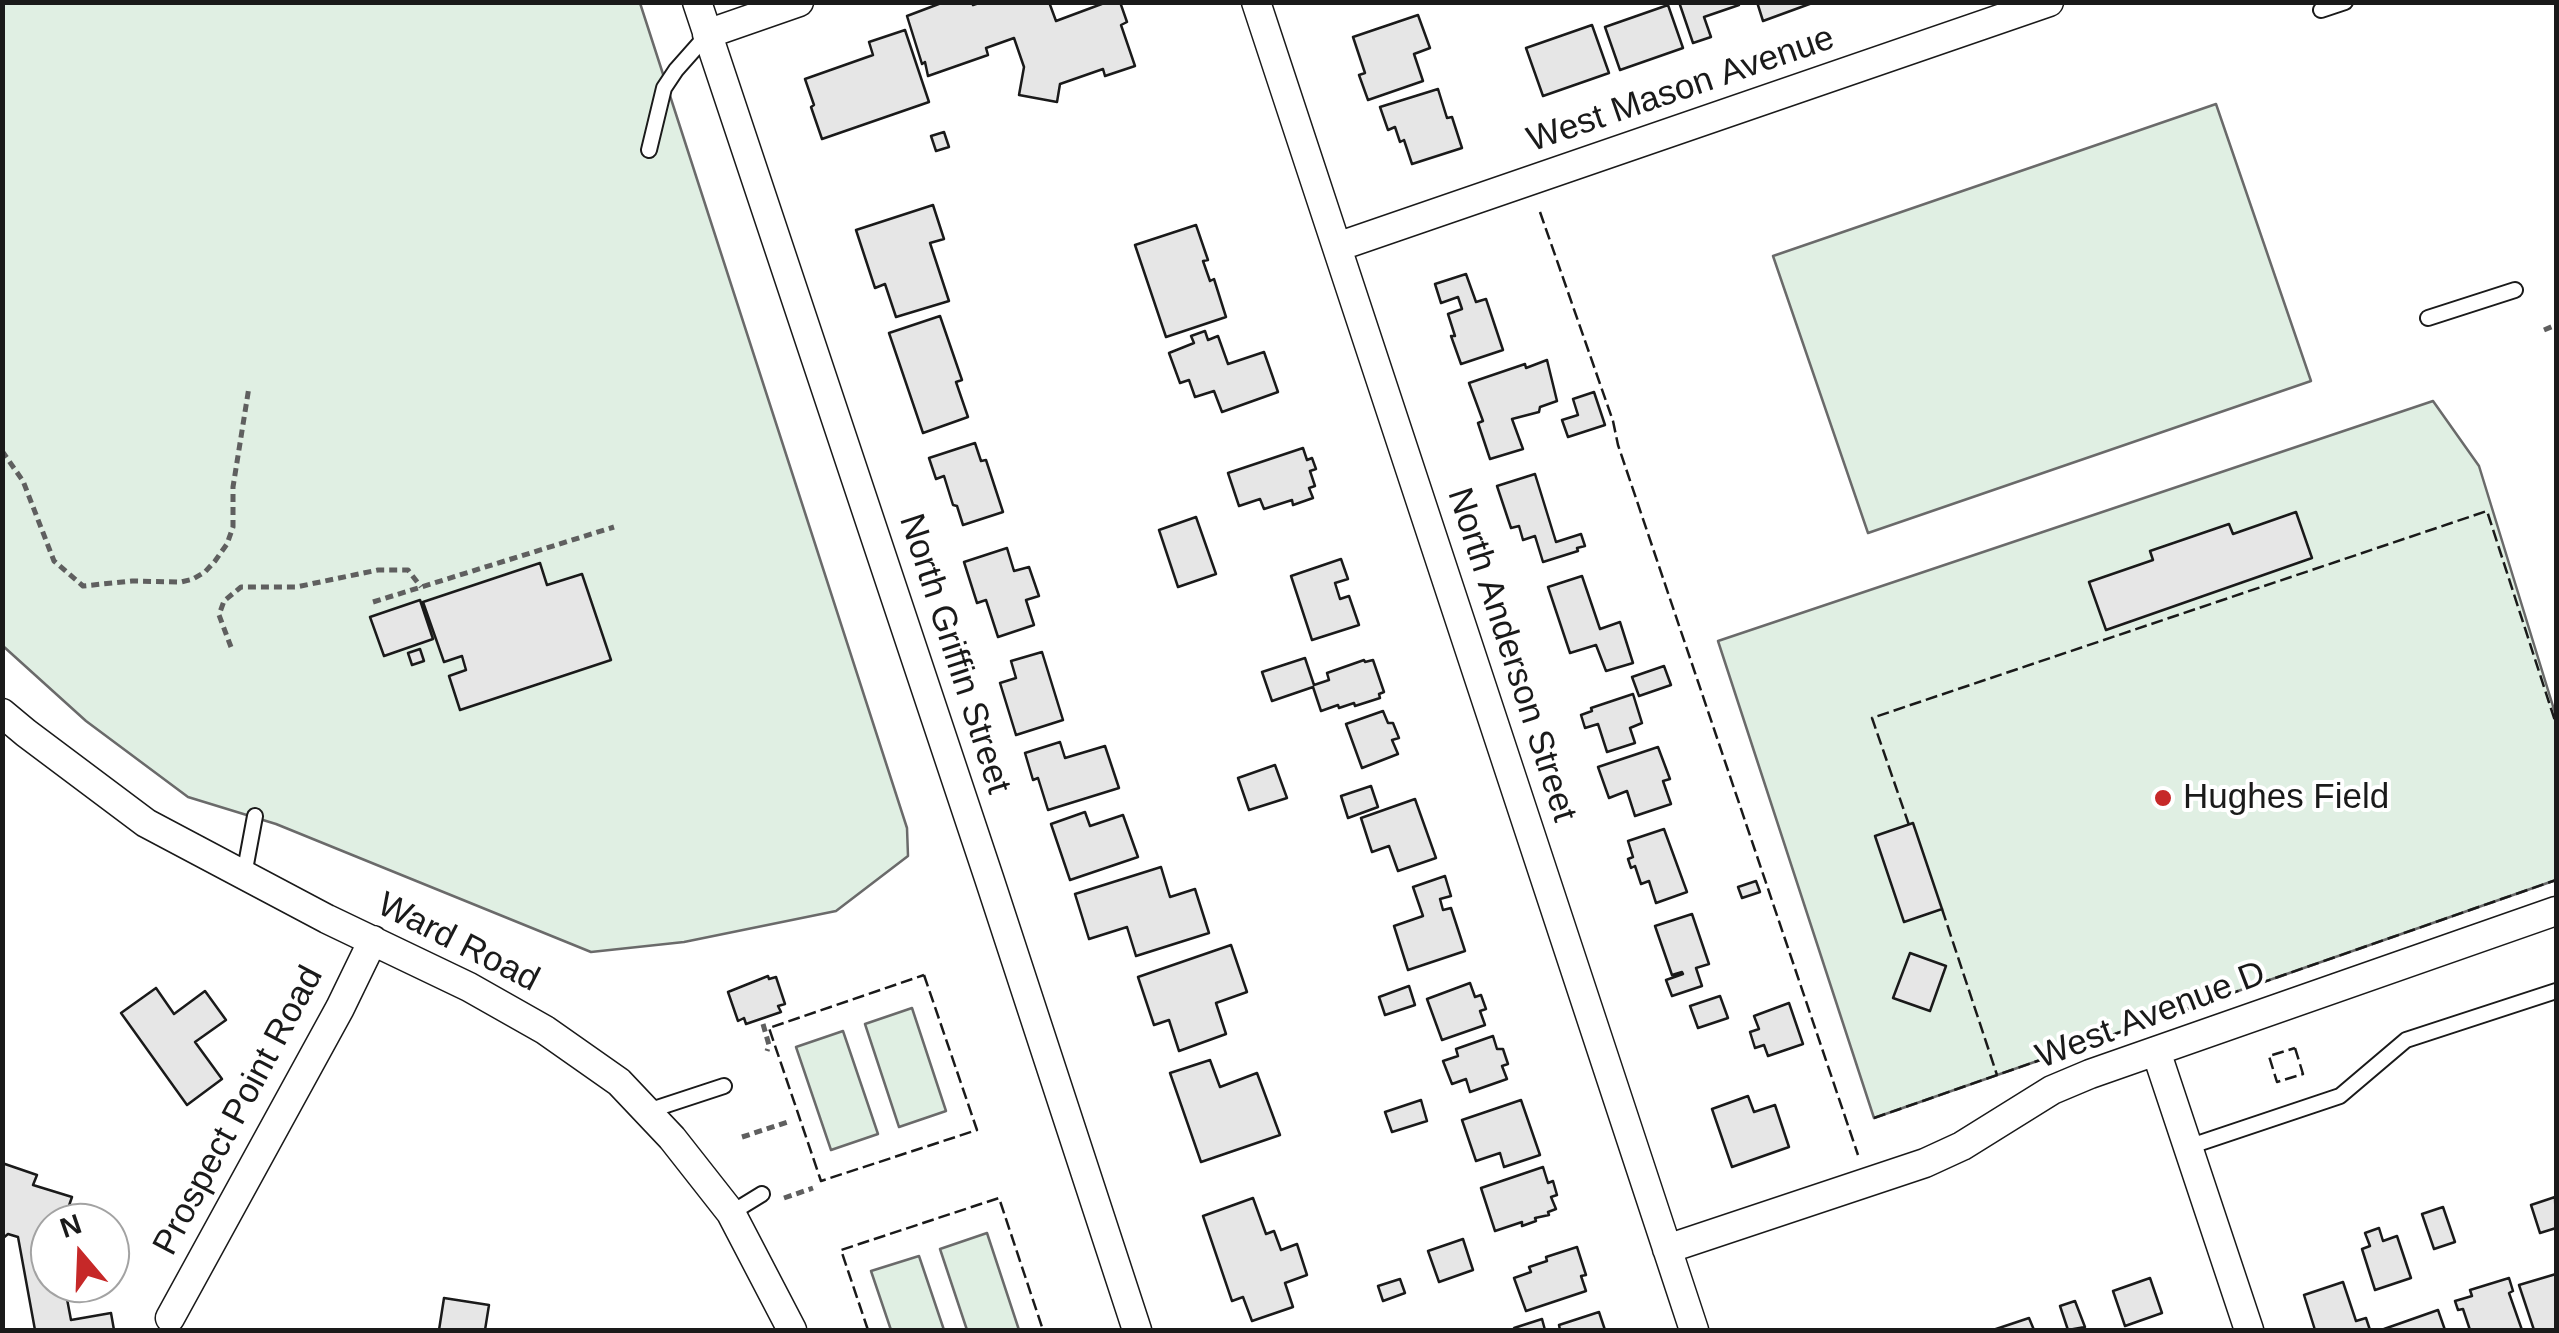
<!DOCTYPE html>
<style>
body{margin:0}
#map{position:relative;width:2559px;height:1333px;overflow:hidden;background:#fff;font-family:Helvetica,sans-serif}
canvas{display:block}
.frame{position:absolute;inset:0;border:5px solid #1a1a1a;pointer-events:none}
.north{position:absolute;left:30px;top:1203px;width:100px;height:100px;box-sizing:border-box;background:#fff;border:2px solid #a3a3a3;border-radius:50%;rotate:341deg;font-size:28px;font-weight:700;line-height:40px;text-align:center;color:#1a1a1a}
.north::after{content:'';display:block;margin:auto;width:35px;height:45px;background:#c62828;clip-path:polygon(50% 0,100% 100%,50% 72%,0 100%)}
</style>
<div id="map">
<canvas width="2559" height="1333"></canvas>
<div class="frame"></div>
<div class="north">N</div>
</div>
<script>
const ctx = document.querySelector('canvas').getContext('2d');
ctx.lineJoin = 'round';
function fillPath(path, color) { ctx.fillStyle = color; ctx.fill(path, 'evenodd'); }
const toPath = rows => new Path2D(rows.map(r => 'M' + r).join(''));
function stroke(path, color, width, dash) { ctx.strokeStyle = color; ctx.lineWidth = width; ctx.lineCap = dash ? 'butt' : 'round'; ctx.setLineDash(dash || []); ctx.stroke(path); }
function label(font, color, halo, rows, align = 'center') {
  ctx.font = font + ' Helvetica,sans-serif'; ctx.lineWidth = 8; ctx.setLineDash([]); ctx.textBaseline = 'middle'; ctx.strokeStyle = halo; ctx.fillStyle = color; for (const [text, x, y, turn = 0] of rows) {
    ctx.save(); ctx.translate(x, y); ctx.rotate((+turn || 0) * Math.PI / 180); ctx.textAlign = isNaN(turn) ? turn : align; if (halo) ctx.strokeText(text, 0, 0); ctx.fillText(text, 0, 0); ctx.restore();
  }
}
const green = toPath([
 [3,3,640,3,907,828,908,856,836,911,684,942,591,952,276,824,188,797,86,721,3,646,3,3],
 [2216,104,2311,381,1868,533,1773,256,2216,104],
 [2433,401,2479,466,2556,716,2556,880,1874,1118,1718,641,2433,401],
 [912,1008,946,1111,899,1127,865,1024,912,1008],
 [843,1031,878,1134,831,1150,796,1047,843,1031],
 [987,1233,1019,1330,967,1330,940,1249,987,1233],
 [919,1256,944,1330,891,1330,871,1271,919,1256]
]);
const building = toPath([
 [944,2,972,2,973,5,982,2,1049,2,1056,21,1107,2,1120,2,1127,22,1121,25,1135,66,1105,76,1103,69,1060,84,1057,102,1019,95,1024,67,1014,38,986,48,988,55,928,76,925,62,922,64,907,16,944,2],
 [1679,2,1739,2,1739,5,1704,17,1711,37,1693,43,1679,2],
 [1757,2,1815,2,1763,21,1757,2],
 [1668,5,1683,48,1620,70,1605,27,1668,5],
 [1418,15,1430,48,1414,54,1423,81,1368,100,1359,75,1365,73,1353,37,1418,15],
 [1592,25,1609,73,1543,96,1526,48,1592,25],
 [905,30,929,102,822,139,811,107,814,105,805,79,873,55,869,42,905,30],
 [1438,89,1447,118,1452,117,1462,148,1412,164,1404,140,1400,142,1395,127,1388,130,1380,107,1438,89],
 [944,132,949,147,936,151,931,136,944,132],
 [933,205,944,239,930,243,949,301,896,317,885,284,875,288,856,230,933,205],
 [1196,225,1208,260,1203,261,1210,281,1214,279,1226,317,1166,337,1135,245,1196,225],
 [1466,274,1476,302,1486,299,1503,350,1461,364,1451,336,1455,336,1448,314,1462,309,1458,297,1441,303,1435,284,1466,274],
 [940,316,962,380,956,382,968,417,923,433,889,333,940,316],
 [1205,331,1208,340,1218,336,1228,364,1264,352,1278,392,1222,412,1214,391,1195,397,1189,380,1180,383,1169,353,1194,343,1191,336,1205,331],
 [1547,360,1557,401,1540,407,1539,412,1512,419,1523,449,1490,459,1478,423,1483,421,1469,383,1525,364,1526,368,1547,360],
 [1594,392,1605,425,1568,437,1562,420,1578,415,1573,399,1594,392],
 [975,443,981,461,986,460,1003,512,963,525,957,506,953,505,944,476,936,479,929,458,975,443],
 [1303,448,1307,460,1312,458,1316,469,1310,471,1315,486,1309,488,1313,498,1293,505,1292,500,1264,509,1260,499,1239,506,1228,473,1303,448],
 [1535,474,1556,542,1581,534,1585,546,1577,548,1578,551,1543,562,1535,536,1523,540,1519,526,1511,528,1497,486,1535,474],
 [2296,512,2312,558,2106,630,2089,582,2153,560,2150,551,2229,524,2233,534,2296,512],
 [1196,517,1216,574,1178,587,1159,530,1196,517],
 [1007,548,1014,571,1029,567,1039,596,1026,600,1034,625,998,637,986,600,977,603,964,562,1007,548],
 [1341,559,1348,579,1335,583,1340,599,1349,596,1359,625,1312,640,1291,576,1341,559],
 [540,563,547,585,582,574,611,660,460,710,449,676,466,670,462,656,444,662,423,602,540,563],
 [1582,576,1600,629,1620,622,1633,663,1606,671,1596,645,1570,653,1548,587,1582,576],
 [420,600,433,639,384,656,370,617,420,600],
 [420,649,424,661,412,665,408,653,420,649],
 [1042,652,1063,720,1016,735,1000,683,1016,678,1011,661,1042,652],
 [1305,658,1314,685,1329,680,1327,673,1364,660,1365,662,1373,660,1384,692,1379,694,1380,698,1355,706,1354,703,1339,708,1338,705,1321,711,1313,687,1272,701,1262,672,1305,658],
 [1664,666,1671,685,1639,696,1632,677,1664,666],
 [1633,694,1642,723,1630,728,1635,743,1607,752,1598,724,1585,728,1581,715,1592,711,1591,708,1633,694],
 [1383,711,1388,723,1393,723,1399,738,1392,740,1398,754,1362,768,1346,724,1383,711],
 [1060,742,1065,758,1105,746,1119,788,1048,810,1038,778,1033,780,1025,753,1060,742],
 [1658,747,1670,779,1663,781,1671,804,1635,816,1627,791,1609,798,1598,767,1658,747],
 [1275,765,1287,798,1249,810,1238,778,1275,765],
 [1371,786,1378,807,1348,818,1341,796,1371,786],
 [1415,799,1436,858,1398,871,1389,846,1372,852,1361,818,1415,799],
 [1085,812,1090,826,1123,815,1138,857,1070,880,1051,824,1085,812],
 [1913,823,1942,909,1904,922,1875,836,1913,823],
 [1664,829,1687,892,1656,903,1649,881,1641,884,1635,866,1631,868,1628,859,1633,857,1628,841,1664,829],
 [1161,867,1170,897,1195,889,1209,933,1136,956,1127,927,1089,939,1075,894,1161,867],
 [1445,876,1451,896,1440,899,1443,910,1451,908,1465,951,1408,970,1394,926,1423,916,1413,887,1445,876],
 [1756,881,1760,892,1742,898,1738,887,1756,881],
 [1692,914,1709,964,1696,968,1702,986,1672,996,1666,980,1683,974,1682,972,1672,975,1655,926,1692,914],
 [1231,945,1247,992,1216,1003,1226,1034,1179,1051,1169,1020,1154,1025,1138,977,1231,945],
 [1910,953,1946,966,1930,1011,1893,998,1910,953],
 [768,976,769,979,776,977,785,1004,778,1006,781,1012,746,1024,744,1018,738,1021,728,992,768,976],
 [1470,983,1475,997,1481,995,1486,1009,1480,1011,1485,1025,1442,1040,1427,999,1470,983],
 [1409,986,1415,1005,1385,1015,1379,997,1409,986],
 [156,988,174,1014,205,991,226,1020,195,1042,222,1079,187,1105,121,1013,156,988],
 [1720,996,1728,1018,1698,1028,1690,1006,1720,996],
 [1789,1003,1803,1044,1768,1056,1764,1045,1755,1048,1750,1032,1759,1029,1754,1016,1789,1003],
 [1493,1036,1497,1049,1503,1049,1508,1064,1502,1066,1507,1079,1470,1092,1466,1079,1452,1084,1443,1061,1458,1056,1456,1049,1493,1036],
 [1210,1060,1220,1087,1257,1073,1280,1135,1201,1162,1170,1073,1210,1060],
 [1748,1096,1754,1112,1775,1105,1789,1147,1732,1167,1712,1109,1748,1096],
 [1421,1100,1427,1121,1392,1132,1385,1112,1421,1100],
 [1521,1100,1540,1155,1504,1167,1500,1153,1476,1161,1462,1120,1521,1100],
 [2,1163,37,1175,33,1185,72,1197,63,1223,50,1223,50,1283,64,1283,71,1320,111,1313,114,1330,35,1330,18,1237,8,1234,2,1239,2,1163],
 [1543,1167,1548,1183,1553,1181,1557,1195,1551,1197,1556,1209,1548,1212,1549,1215,1535,1218,1536,1221,1522,1226,1522,1222,1495,1231,1481,1188,1543,1167],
 [2555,1197,2556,1228,2540,1233,2531,1205,2555,1197],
 [1253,1198,1266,1234,1274,1231,1281,1250,1297,1244,1307,1275,1285,1283,1293,1307,1252,1321,1243,1297,1232,1301,1203,1216,1253,1198],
 [2443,1207,2455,1242,2434,1249,2422,1214,2443,1207],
 [2379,1228,2383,1241,2397,1236,2411,1278,2375,1290,2362,1249,2370,1246,2365,1233,2379,1228],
 [1463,1239,1473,1270,1439,1282,1428,1251,1463,1239],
 [1577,1247,1586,1275,1581,1276,1586,1291,1526,1311,1514,1278,1531,1272,1529,1267,1547,1261,1546,1257,1577,1247],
 [2556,1274,2556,1329,2534,1330,2519,1285,2556,1274],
 [2150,1278,2162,1313,2125,1326,2113,1291,2150,1278],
 [2509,1278,2513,1291,2509,1293,2522,1330,2470,1330,2463,1309,2458,1310,2455,1301,2472,1296,2470,1290,2509,1278],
 [1400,1279,1405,1293,1383,1301,1378,1286,1400,1279],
 [2343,1282,2356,1321,2366,1318,2370,1330,2315,1330,2304,1295,2343,1282],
 [444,1298,489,1305,485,1330,439,1330,444,1298],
 [2075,1301,2085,1327,2068,1330,2060,1306,2075,1301],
 [2438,1310,2445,1330,2384,1330,2384,1329,2438,1310],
 [1599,1312,1605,1330,1560,1330,1559,1325,1599,1312],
 [2029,1318,2034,1330,1993,1330,2029,1318],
 [1542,1319,1545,1330,1515,1330,1514,1328,1542,1319]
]);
const path = toPath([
 [2544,330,2556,325],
 [2,451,23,481,54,561,83,586,132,581,181,582,193,579,205,572,215,561,227,544,233,527,233,487,249,387],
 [373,602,614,527],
 [231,647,219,615,224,601,241,587,296,587,378,570,408,570,421,587],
 [763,1024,769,1045,767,1051],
 [742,1137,791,1121],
 [784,1198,813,1188]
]);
const service = toPath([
 [2321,10,2345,2],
 [649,150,664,88,676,70,707,35],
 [2428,318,2515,290],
 [244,875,255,816],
 [648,1111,724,1086],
 [2188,1147,2340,1096,2406,1040,2556,991],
 [731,1213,762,1194]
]);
const minor = toPath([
 [697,2,989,878,1137,1330],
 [1256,2,1694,1330],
 [707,34,799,2],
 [1337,247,2049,2],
 [2,713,26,733,146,823,327,919,469,987,545,1030,619,1082,672,1138,731,1213,792,1330],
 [2156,1051,2249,1330],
 [1667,1249,1925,1163,1962,1146,2052,1090,2090,1074,2556,911],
 [170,1318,340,1008,373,940]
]);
const fence = toPath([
 [1540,212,1613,421,1618,445,1858,1155],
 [1909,825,1872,718,2487,511,2556,724],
 [1942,909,1997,1075],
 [924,975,977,1130,821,1181,769,1028,924,975],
 [2295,1048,2303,1074,2277,1082,2269,1056,2295,1048],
 [1874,1118,2556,880],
 [868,1330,841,1250,999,1198,1043,1330]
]);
const markers = [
 [2163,798,10,"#c62828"]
];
const streetNames = [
 ["West Mason Avenue",1681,90,-19],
 ["North Griffin Street",954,654,72],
 ["North Anderson Street",1511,655,72],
 ["Ward Road",458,943,27],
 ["West Avenue D",2151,1016,-21],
 ["Prospect Point Road",239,1111,-62]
];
const poiNames = [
 ["Hughes Field",2183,798]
];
fillPath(green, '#e0efe3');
stroke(green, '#6a6a6a', 2.5);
fillPath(building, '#e6e6e6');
stroke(building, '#1a1a1a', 2.5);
stroke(service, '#1a1a1a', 18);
stroke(minor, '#1a1a1a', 31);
stroke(path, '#5f5f5f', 5, [8, 5]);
stroke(service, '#fff', 14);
stroke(minor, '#fff', 28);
stroke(fence, '#1a1a1a', 2.5, [12, 5]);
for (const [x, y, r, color] of markers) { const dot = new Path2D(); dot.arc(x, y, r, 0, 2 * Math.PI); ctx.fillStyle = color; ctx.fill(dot); stroke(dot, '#fff', 4); }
label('35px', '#1a1a1a', '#fff', streetNames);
label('35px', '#1a1a1a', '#fff', poiNames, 'left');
</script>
